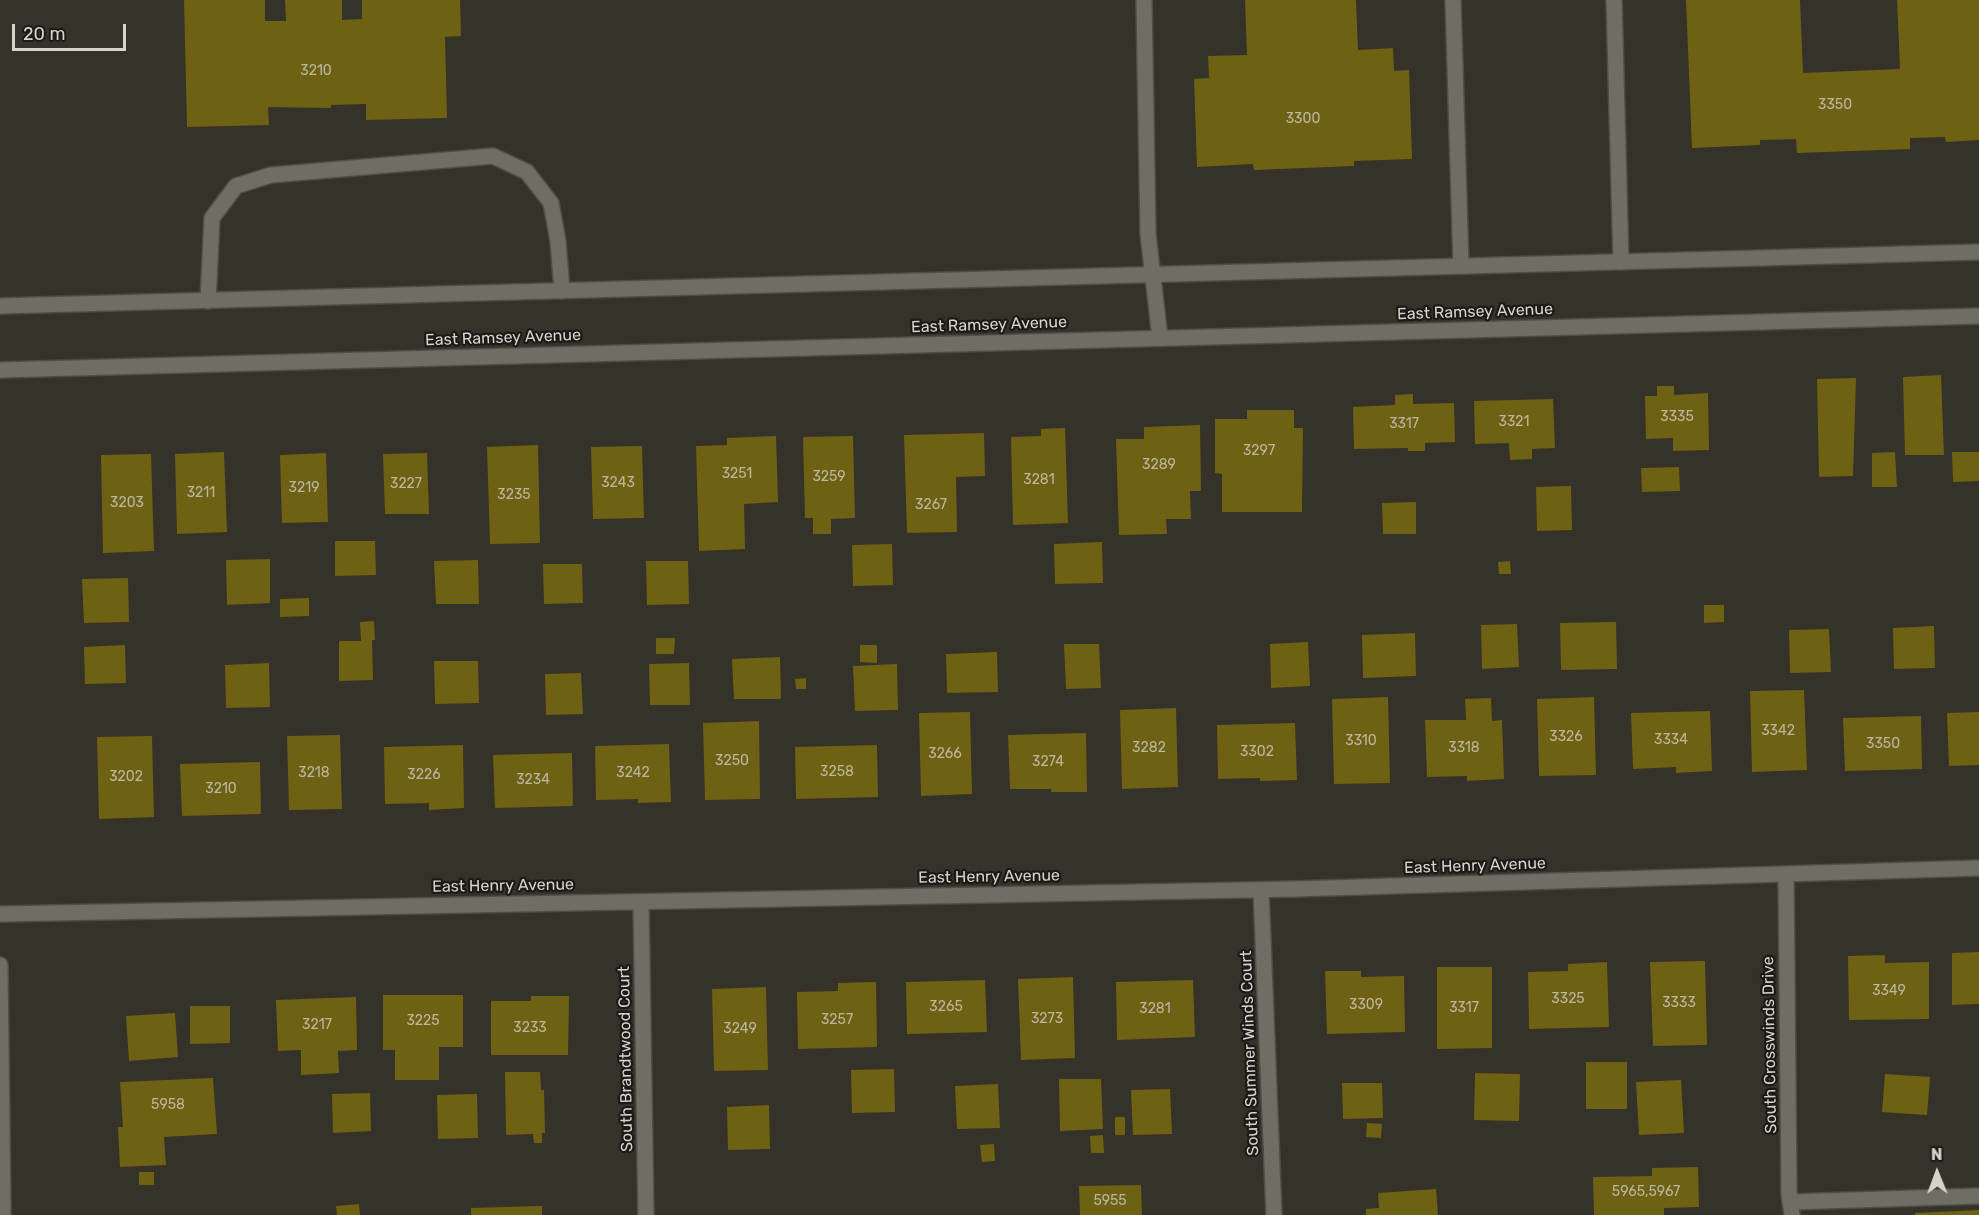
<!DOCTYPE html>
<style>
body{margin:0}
#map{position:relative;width:1979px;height:1215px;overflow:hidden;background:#343229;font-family:Rubik,sans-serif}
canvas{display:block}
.north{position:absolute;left:1907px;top:1143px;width:60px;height:60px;-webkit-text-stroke:4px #1b1a16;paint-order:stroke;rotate:359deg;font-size:16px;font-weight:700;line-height:24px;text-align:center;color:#d4d3cd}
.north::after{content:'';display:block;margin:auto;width:21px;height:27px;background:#d4d3cd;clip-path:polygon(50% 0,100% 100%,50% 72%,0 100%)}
.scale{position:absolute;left:12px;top:24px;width:114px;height:27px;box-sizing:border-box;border:3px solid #d4d3cd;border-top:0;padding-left:8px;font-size:18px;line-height:21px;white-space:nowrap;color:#d4d3cd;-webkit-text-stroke:4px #1b1a16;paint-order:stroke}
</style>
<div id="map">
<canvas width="1979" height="1215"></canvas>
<div class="north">N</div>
<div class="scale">20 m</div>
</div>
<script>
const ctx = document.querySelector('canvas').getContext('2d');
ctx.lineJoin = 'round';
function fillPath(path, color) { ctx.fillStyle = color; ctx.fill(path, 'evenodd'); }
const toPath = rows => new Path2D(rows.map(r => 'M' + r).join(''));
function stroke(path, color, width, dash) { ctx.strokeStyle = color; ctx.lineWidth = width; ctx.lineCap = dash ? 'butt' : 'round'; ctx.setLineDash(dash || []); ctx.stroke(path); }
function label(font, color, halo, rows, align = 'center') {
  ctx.font = font + ' Rubik,sans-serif'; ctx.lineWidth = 4.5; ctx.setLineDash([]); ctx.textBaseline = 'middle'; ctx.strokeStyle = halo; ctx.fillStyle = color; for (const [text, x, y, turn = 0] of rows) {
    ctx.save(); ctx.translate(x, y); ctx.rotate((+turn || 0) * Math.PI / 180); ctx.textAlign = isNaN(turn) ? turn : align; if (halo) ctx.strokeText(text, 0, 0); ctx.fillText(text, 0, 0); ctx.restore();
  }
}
const building = toPath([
 [184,0,265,0,265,21,286,21,285,0,342,0,342,20,362,19,362,0,460,0,461,36,445,37,447,118,366,120,366,104,331,105,331,108,268,107,269,125,187,127],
 [1245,0,1356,0,1358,50,1393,48,1394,71,1409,70,1412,159,1354,161,1354,166,1254,170,1253,164,1197,167,1194,79,1209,78,1208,56,1247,55],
 [1686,0,1800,0,1803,73,1900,69,1897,0,1979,0,1979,140,1946,142,1945,137,1910,138,1910,149,1797,153,1796,139,1760,140,1760,145,1692,148],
 [1941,375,1944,455,1905,455,1903,377],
 [1856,378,1853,476,1819,477,1817,379],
 [1657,386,1674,386,1674,395,1708,393,1709,450,1673,451,1673,438,1646,439,1645,396,1657,396],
 [1413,394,1413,404,1454,403,1455,442,1425,443,1425,451,1408,451,1408,448,1354,449,1353,407,1395,405,1395,395],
 [1553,399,1555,448,1532,449,1532,459,1510,460,1509,443,1475,444,1474,401],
 [1247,410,1294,410,1294,428,1303,428,1302,512,1222,512,1222,474,1215,473,1215,419,1247,419],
 [1200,425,1201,491,1190,491,1191,519,1166,519,1167,534,1119,535,1116,439,1144,439,1144,427],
 [1065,428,1068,523,1013,525,1011,437,1041,436,1041,429],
 [984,433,985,476,956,477,957,532,907,533,904,435],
 [776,436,778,502,744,504,745,549,699,551,696,446,727,445,727,438],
 [853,436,855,518,831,519,831,534,813,534,813,518,805,518,803,437],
 [538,445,540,543,490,544,487,447],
 [642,446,644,518,593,519,591,447],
 [224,452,227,532,177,534,175,454],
 [1895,452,1897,487,1872,487,1872,453],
 [1952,452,1979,452,1979,481,1953,482],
 [326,453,328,522,282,523,280,455],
 [427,453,429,514,385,514,383,454],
 [151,454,154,551,103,553,101,455],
 [1679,467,1680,491,1642,492,1641,468],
 [1571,486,1572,530,1537,531,1536,487],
 [1416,502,1416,534,1383,534,1382,503],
 [335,541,375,541,376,575,335,576],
 [1102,542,1103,583,1055,584,1054,544],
 [892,544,893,585,853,586,852,545],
 [270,559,270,603,227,605,226,560],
 [478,560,479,604,436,604,434,561],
 [646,561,688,561,689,604,647,605],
 [1510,561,1511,574,1499,574,1498,562],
 [543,564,582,564,583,603,544,604],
 [128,578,129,622,84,623,82,579],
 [309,598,309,616,280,617,280,599],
 [1704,605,1724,605,1724,622,1704,623],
 [374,621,375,640,372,640,373,680,339,681,339,641,361,641,360,622],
 [1616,622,1617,669,1561,670,1560,623],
 [1517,624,1519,667,1482,669,1481,625],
 [1934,626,1935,668,1894,669,1893,628],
 [1829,629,1831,672,1790,673,1789,630],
 [1415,633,1416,676,1363,678,1362,635],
 [656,638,675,638,674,654,656,654],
 [1308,642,1310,686,1271,688,1270,644],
 [1064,644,1099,644,1101,688,1066,689],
 [125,645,126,683,85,684,84,647],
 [860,645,877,645,877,663,860,662],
 [997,652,998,692,947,693,946,654],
 [780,657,781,699,734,699,732,659],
 [434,661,478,661,479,703,435,704],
 [269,663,270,707,226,708,225,665],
 [689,663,690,705,650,705,649,664],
 [897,664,898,710,855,711,853,666],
 [581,673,583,714,546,715,545,674],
 [806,678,806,689,796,689,795,679],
 [1804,690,1807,770,1752,772,1750,691],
 [1388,697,1390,783,1334,784,1332,699],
 [1594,697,1596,775,1539,776,1537,699],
 [1491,698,1492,721,1502,720,1504,779,1467,781,1467,776,1427,777,1425,720,1466,720,1465,699],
 [1176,708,1178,787,1122,789,1120,710],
 [1710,711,1712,771,1676,773,1676,767,1633,769,1631,713],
 [970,712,972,794,921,796,919,713],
 [1979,712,1979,765,1949,766,1947,713],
 [1921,716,1922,769,1845,771,1843,718],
 [759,721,760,799,705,800,703,723],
 [1295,723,1297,780,1260,781,1260,778,1218,779,1217,725],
 [1086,733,1087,792,1051,792,1051,789,1010,789,1008,735],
 [340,735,342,809,289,810,287,736],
 [152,736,154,817,99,819,97,737],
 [669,744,671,802,638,803,638,799,596,800,595,746],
 [463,745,464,808,429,810,429,803,385,804,384,747],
 [877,745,878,797,796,799,795,747],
 [572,753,573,806,495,808,493,755],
 [260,762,261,814,182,816,180,764],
 [1979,952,1979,1004,1952,1005,1952,953],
 [1885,955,1885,963,1929,962,1929,1019,1849,1020,1848,956],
 [1705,961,1707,1045,1653,1046,1650,962],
 [1607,962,1609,1027,1529,1029,1528,972,1568,971,1568,964],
 [1437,967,1492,967,1492,1048,1437,1049],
 [1325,971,1361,971,1361,977,1404,976,1405,1032,1327,1034],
 [1073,977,1075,1058,1021,1060,1018,979],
 [985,980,987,1032,907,1034,906,982],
 [1193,980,1195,1037,1117,1040,1116,982],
 [876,982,877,1047,798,1049,797,992,838,991,838,983],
 [766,987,768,1070,714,1071,712,989],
 [383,995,463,995,463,1047,439,1047,439,1080,395,1080,395,1050,383,1050],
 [531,996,569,996,568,1055,491,1055,491,1001,531,1001],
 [356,997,357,1050,338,1051,339,1073,301,1075,301,1050,278,1051,276,1000],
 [190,1006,230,1006,230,1043,190,1044],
 [175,1013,178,1057,129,1061,126,1016],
 [1586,1062,1627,1062,1627,1109,1586,1109],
 [894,1069,895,1112,852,1113,851,1070],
 [505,1072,540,1072,541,1090,544,1090,545,1133,542,1133,542,1143,534,1143,533,1134,506,1135],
 [1475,1073,1520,1074,1519,1121,1474,1120],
 [1885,1074,1930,1077,1927,1115,1882,1112],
 [213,1078,217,1134,164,1137,166,1165,120,1167,118,1127,123,1127,120,1082],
 [1059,1079,1101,1079,1103,1129,1060,1131],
 [1681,1080,1684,1133,1639,1135,1636,1082],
 [1342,1083,1382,1083,1383,1118,1343,1119],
 [998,1084,1000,1128,957,1129,955,1086],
 [1170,1089,1172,1134,1133,1135,1131,1090],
 [370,1093,371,1131,333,1133,332,1094],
 [477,1094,478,1138,438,1139,437,1095],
 [769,1105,770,1149,728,1150,727,1107],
 [1115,1117,1125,1117,1125,1135,1115,1135],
 [1367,1123,1382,1124,1381,1138,1366,1137],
 [1103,1135,1104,1153,1091,1153,1090,1136],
 [994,1144,995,1161,982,1162,980,1145],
 [1698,1167,1699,1207,1664,1208,1664,1215,1594,1215,1593,1177,1652,1176,1652,1168],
 [139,1172,154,1172,154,1185,139,1185],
 [1141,1185,1142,1215,1080,1215,1079,1186],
 [1436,1189,1438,1215,1366,1215,1366,1209,1379,1208,1378,1193],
 [359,1204,360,1215,337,1215,336,1206],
 [542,1206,542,1215,471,1215,471,1208],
 [1979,1210,1979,1215,1915,1215,1915,1213]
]);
const service = toPath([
 [1144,0,1148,234,1160,338],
 [1453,0,1461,266],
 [1614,0,1621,262],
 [208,301,212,218,236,186,271,175,493,156,527,172,551,203,558,241,562,291],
 [1790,1202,1979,1196]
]);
const minor = toPath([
 [1786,874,1789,1193,1792,1215],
 [1261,890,1274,1215],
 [641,902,646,1215],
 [0,914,1295,889,1979,868]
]);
const tertiary = toPath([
 [0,306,1979,252],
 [0,370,1979,316],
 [0,965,3,1215]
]);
const numberNames = [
 ["3210",316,71],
 ["3350",1835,105],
 ["3300",1303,119],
 ["3335",1677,417],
 ["3321",1514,422],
 ["3317",1404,424],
 ["3297",1259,451],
 ["3289",1159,465],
 ["3251",737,474],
 ["3259",829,477],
 ["3281",1039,480],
 ["3243",618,483],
 ["3227",406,484],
 ["3219",304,488],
 ["3211",201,493],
 ["3235",514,495],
 ["3203",127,503],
 ["3267",931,505],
 ["3342",1778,731],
 ["3326",1566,737],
 ["3334",1671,740],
 ["3310",1361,741],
 ["3350",1883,744],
 ["3282",1149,748],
 ["3318",1464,748],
 ["3302",1257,752],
 ["3266",945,754],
 ["3250",732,761],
 ["3274",1048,762],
 ["3258",837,772],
 ["3218",314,773],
 ["3242",633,773],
 ["3226",424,775],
 ["3202",126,777],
 ["3234",533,780],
 ["3210",221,789],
 ["3349",1889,991],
 ["3325",1568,999],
 ["3333",1679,1003],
 ["3309",1366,1005],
 ["3265",946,1007],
 ["3317",1464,1008],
 ["3281",1155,1009],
 ["3273",1047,1019],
 ["3257",837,1020],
 ["3225",423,1021],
 ["3217",317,1025],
 ["3233",530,1028],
 ["3249",740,1029],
 ["5958",168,1105],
 ["5965,5967",1646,1192],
 ["5955",1110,1201]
];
const streetNames = [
 ["East Ramsey Avenue",1475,312,-2],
 ["East Ramsey Avenue",989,325,-2],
 ["East Ramsey Avenue",503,338,-2],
 ["East Henry Avenue",1475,866,-2],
 ["East Henry Avenue",989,877,-1],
 ["East Henry Avenue",503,886,-1],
 ["South Crosswinds Drive",1770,1045,-91],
 ["South Summer Winds Court",1250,1053,-92],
 ["South Brandtwood Court",626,1059,-91]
];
fillPath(building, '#6f6113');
stroke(service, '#4f4e46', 18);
stroke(minor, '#4f4e46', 18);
stroke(tertiary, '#4f4e46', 18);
stroke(service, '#706e63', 15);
stroke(minor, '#706e63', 15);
stroke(tertiary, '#706e63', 15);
label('14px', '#bbb69e', null, numberNames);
label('16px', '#d4d3cd', '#1b1a16', streetNames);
</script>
